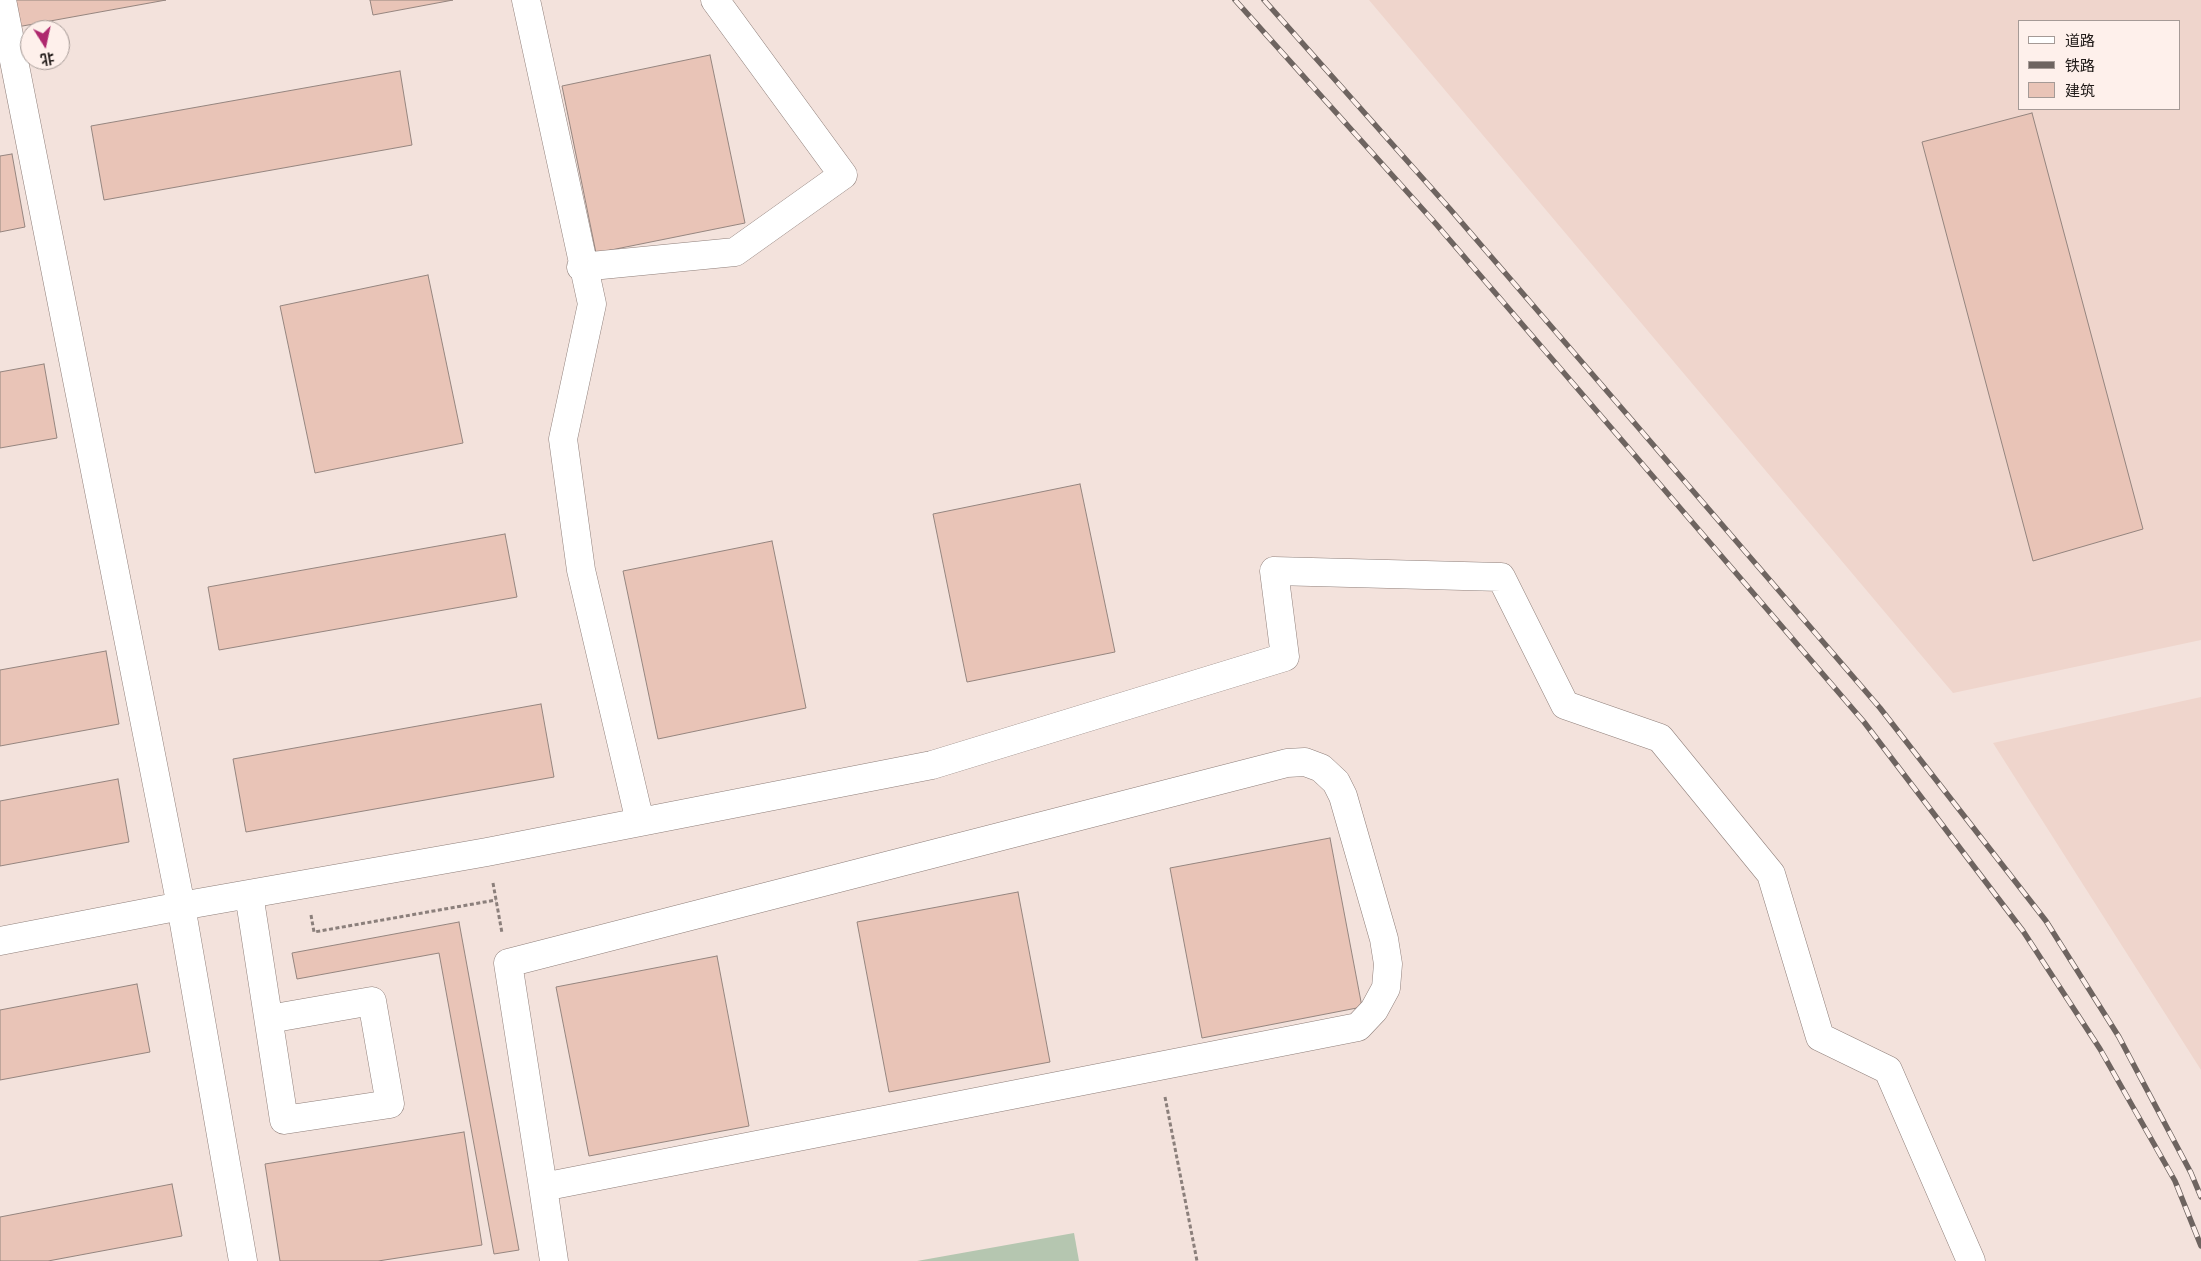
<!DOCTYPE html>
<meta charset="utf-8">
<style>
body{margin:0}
#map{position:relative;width:2201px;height:1261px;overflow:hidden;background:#f3e2dc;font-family:Merriweather,"Noto Sans SC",serif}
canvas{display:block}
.legend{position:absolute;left:2018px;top:20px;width:162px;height:90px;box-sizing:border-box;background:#fef0eb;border:1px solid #a59a96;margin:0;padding:6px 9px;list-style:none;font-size:15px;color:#1f1917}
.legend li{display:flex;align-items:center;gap:10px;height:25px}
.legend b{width:25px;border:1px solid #a59a96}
.north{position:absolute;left:20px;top:20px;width:50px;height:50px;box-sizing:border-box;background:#fef0eb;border:1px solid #a59a96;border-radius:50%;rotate:170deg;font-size:14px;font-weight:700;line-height:20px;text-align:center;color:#1f1917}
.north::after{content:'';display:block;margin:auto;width:18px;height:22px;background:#ae286e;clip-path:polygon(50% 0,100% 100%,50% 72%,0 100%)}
</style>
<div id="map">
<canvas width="2201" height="1261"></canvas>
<ul class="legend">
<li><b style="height:6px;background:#fff"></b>道路</li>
<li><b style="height:6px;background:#6e6460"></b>铁路</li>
<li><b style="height:14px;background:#e9c4b7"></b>建筑</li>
</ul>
<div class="north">北</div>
</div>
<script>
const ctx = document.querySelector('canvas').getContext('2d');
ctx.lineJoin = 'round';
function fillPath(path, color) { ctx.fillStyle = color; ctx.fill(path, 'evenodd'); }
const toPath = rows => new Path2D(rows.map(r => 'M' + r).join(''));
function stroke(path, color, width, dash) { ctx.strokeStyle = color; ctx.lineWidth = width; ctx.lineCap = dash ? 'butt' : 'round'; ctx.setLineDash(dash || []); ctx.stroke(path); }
const built = toPath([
 [1369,0,2201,0,2201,640,1953,693],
 [2020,21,2180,21,2180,109,2020,109],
 [2201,697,2201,1070,1993,743]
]);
const green = toPath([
 [1074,1233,1079,1261,917,1261]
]);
const building = toPath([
 [12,0,166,0,17,27,12,0],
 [370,0,453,0,373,15,370,0],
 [710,55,745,223,596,253,562,86,710,55],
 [400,71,412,145,104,200,91,126,400,71],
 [2032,113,2143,529,2033,561,1922,142,2032,113],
 [12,154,25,227,0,232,0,156,12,154],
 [428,275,463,443,315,473,280,306,428,275],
 [44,364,57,438,0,448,0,372,44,364],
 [1080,484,1115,652,967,682,933,514,1080,484],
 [505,534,517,597,219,650,208,587,505,534],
 [772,541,806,708,658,739,623,571,772,541],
 [106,651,119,724,0,746,0,670,106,651],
 [541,704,554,777,246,832,233,759,541,704],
 [118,779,129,842,0,866,0,801,118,779],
 [1330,838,1362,1007,1202,1038,1170,868,1330,838],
 [1018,892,1050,1062,889,1092,857,922,1018,892],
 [459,922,519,1250,494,1254,439,953,297,979,292,953,459,922],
 [717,956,749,1126,589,1156,556,987,717,956],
 [137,984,150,1052,0,1080,0,1010,137,984],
 [464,1132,482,1245,378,1261,280,1261,265,1164,464,1132],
 [172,1184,182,1236,48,1261,0,1261,0,1217,172,1184]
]);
const path = toPath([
 [493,883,502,933],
 [311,915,314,932,496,900],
 [1165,1097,1197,1261]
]);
const minor = toPath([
 [2,0,181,906,243,1261],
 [526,0,592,304,563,439,581,570,640,822],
 [581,267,735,252,843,175,715,0],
 [249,894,284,1120,390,1104,372,1001,269,1019],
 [0,941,181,906,487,852,932,765,1285,657,1274,571,1501,577,1565,705,1660,738,1771,874,1820,1037,1888,1070,1971,1261],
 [543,1187,1358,1027,1374,1010,1386,988,1388,964,1384,939,1343,796,1336,782,1321,768,1305,762,1287,763,508,963,543,1187,554,1261]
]);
const rail = toPath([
 [1235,0,1436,224,1864,722,2023,931,2100,1049,2175,1181,2201,1246],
 [1264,0,1450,209,1880,708,2046,921,2119,1037,2191,1173,2201,1197]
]);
fillPath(built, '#efd5cc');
fillPath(green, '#b5c6b0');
fillPath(building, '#e9c4b7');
stroke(building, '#95857f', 1);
stroke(minor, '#8f7f7a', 29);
stroke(path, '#8b7f7b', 3, [4, 2.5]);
stroke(minor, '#fff', 28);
stroke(rail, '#6e6460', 5.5);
stroke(rail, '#fef0eb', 4, [11]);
</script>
